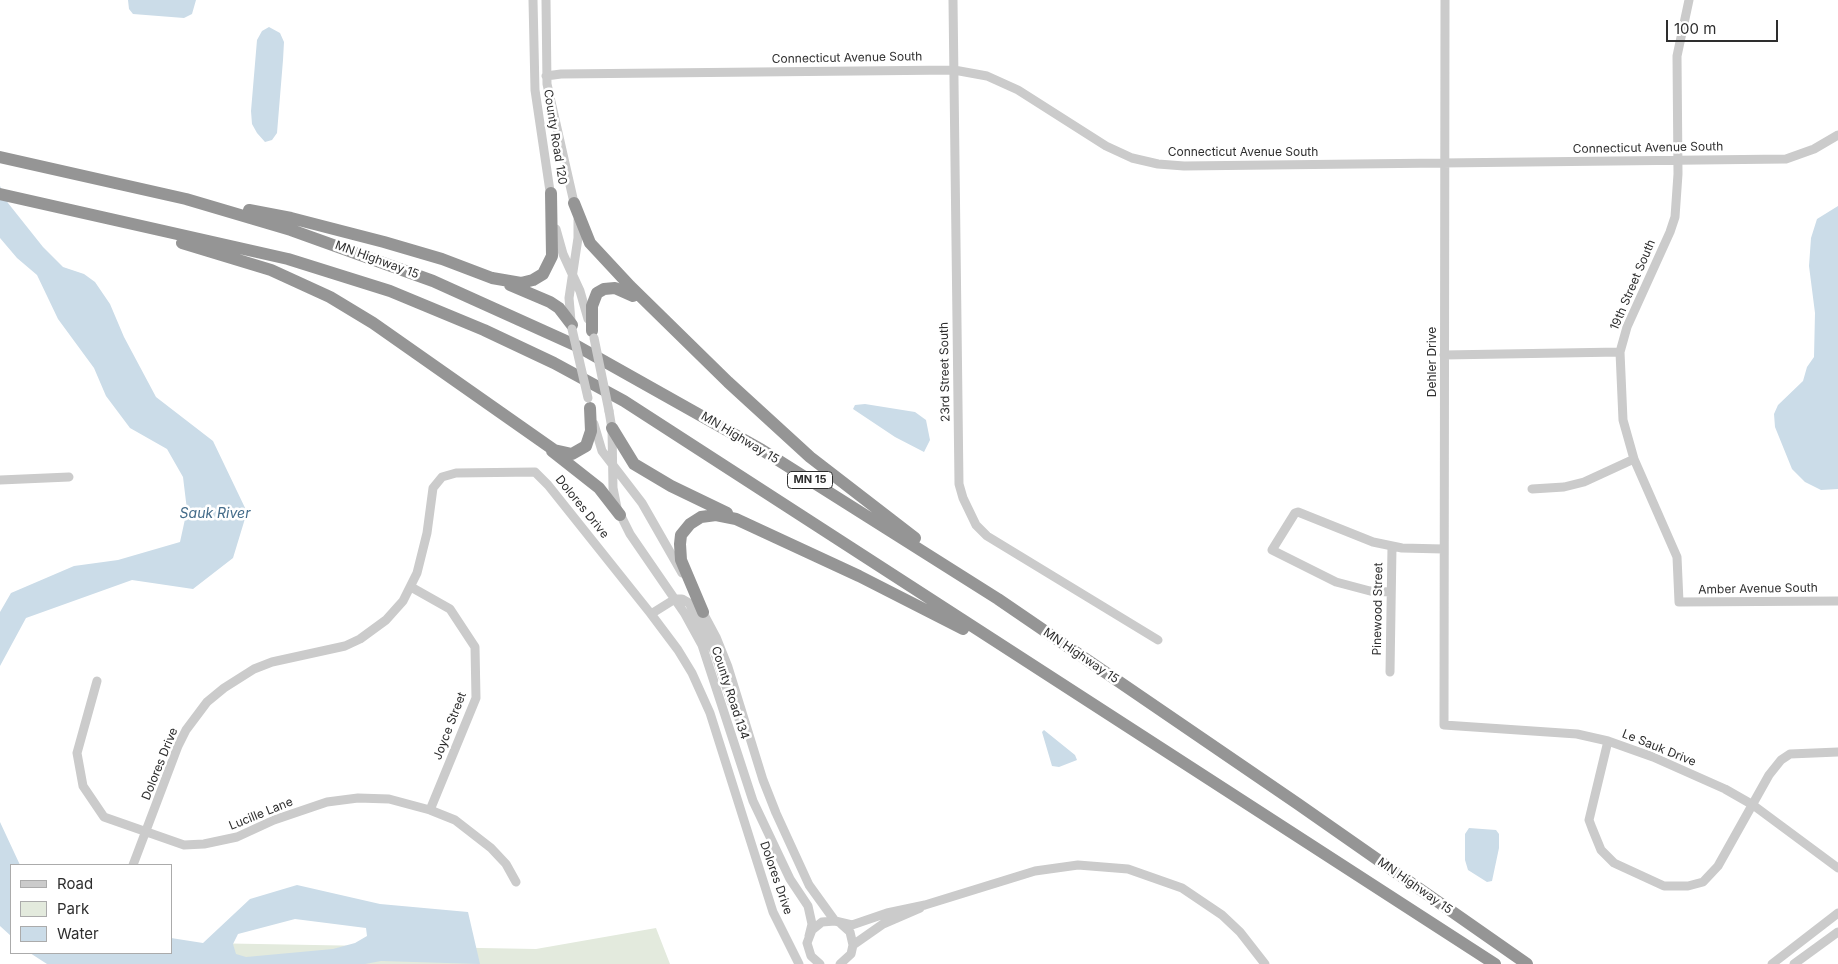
<!DOCTYPE html>
<style>
body{margin:0}
#map{position:relative;width:1838px;height:964px;overflow:hidden;background:#fff;font-family:Inter,sans-serif}
canvas{display:block}
.legend{position:absolute;left:10px;top:864px;width:162px;height:90px;box-sizing:border-box;background:#fff;border:1px solid #ababab;margin:0;padding:6px 9px;list-style:none;font-size:15px;color:#2e2e2e}
.legend li{display:flex;align-items:center;gap:10px;height:25px}
.legend b{width:25px;border:1px solid #ababab}
.scale{position:absolute;left:1666px;top:20px;width:112px;height:22px;box-sizing:border-box;border:2px solid #2e2e2e;border-top:0;padding-left:6px;font-size:15px;line-height:18px;white-space:nowrap;color:#2e2e2e;-webkit-text-stroke:4px #fff;paint-order:stroke}
</style>
<div id="map">
<canvas width="1838" height="964"></canvas>
<ul class="legend">
<li><b style="height:6px;background:#cbcbcb"></b>Road</li>
<li><b style="height:14px;background:#e3eadd"></b>Park</li>
<li><b style="height:14px;background:#cbdce8"></b>Water</li>
</ul>
<div class="scale">100 m</div>
</div>
<script>
const ctx = document.querySelector('canvas').getContext('2d');
ctx.lineJoin = 'round';
function fillPath(path, color) { ctx.fillStyle = color; ctx.fill(path, 'evenodd'); }
const toPath = rows => new Path2D(rows.map(r => 'M' + r).join(''));
function stroke(path, color, width, dash) { ctx.strokeStyle = color; ctx.lineWidth = width; ctx.lineCap = dash ? 'butt' : 'round'; ctx.setLineDash(dash || []); ctx.stroke(path); }
function label(font, color, halo, rows, align = 'center') {
  ctx.font = font + ' Inter,sans-serif'; ctx.lineWidth = 5; ctx.setLineDash([]); ctx.textBaseline = 'middle'; ctx.strokeStyle = halo; ctx.fillStyle = color; for (const [text, x, y, turn = 0] of rows) {
    ctx.save(); ctx.translate(x, y); ctx.rotate((+turn || 0) * Math.PI / 180); ctx.textAlign = isNaN(turn) ? turn : align; if (halo) ctx.strokeText(text, 0, 0); ctx.fillText(text, 0, 0); ctx.restore();
  }
}
const green = toPath([
 [656,928,670,964,224,964,203,943,536,949]
]);
const water = toPath([
 [128,0,196,0,192,14,184,18,133,14,129,9],
 [269,27,280,33,284,42,283,60,277,133,272,140,265,142,257,133,252,124,251,111,257,40,262,31],
 [0,186,8,203,43,247,63,267,84,274,95,282,110,304,124,337,156,397,213,441,247,512,233,558,193,589,132,580,26,618,0,666,0,612,11,593,74,566,118,560,180,542,187,510,183,477,167,449,130,428,106,396,94,368,58,319,37,275,17,258,0,238],
 [1838,206,1838,489,1821,490,1805,482,1792,469,1775,427,1774,414,1778,405,1803,381,1807,367,1814,357,1815,313,1809,266,1811,238,1817,219],
 [865,404,915,412,926,420,930,440,924,452,895,437,853,409,855,405],
 [1044,730,1075,755,1077,760,1059,767,1052,766,1042,732],
 [0,822,20,865,11,865,11,936,0,926],
 [1469,828,1496,830,1499,834,1499,848,1492,881,1487,882,1468,870,1465,860,1465,834],
 [297,885,380,904,468,912,480,964,381,961,365,964,47,964,30,953,171,953,171,938,203,943,250,899],
 [295,919,366,928,367,936,355,943,333,949,246,957,236,954,233,944,238,934]
]);
const minor = toPath([
 [533,0,535,90,551,198],
 [546,0,547,84,575,207],
 [953,0,959,484,963,498,976,525,987,536,1158,640],
 [1445,0,1444,725,1577,734,1608,741,1653,757,1725,789,1753,805,1838,868],
 [1689,0,1677,56,1678,174,1675,217,1670,232,1627,327,1620,352,1623,420,1634,459,1677,557,1679,602,1838,601],
 [546,76,561,74,954,70,987,76,1018,90,1106,146,1132,158,1158,164,1184,166,1786,159,1814,149,1838,135],
 [556,229,563,254,580,291,588,319],
 [571,321,569,298,578,238,578,220],
 [1444,355,1620,352],
 [609,411,612,429,613,488,617,508,630,534,685,614,702,645,753,801,790,879,808,906,812,924,809,936],
 [594,424,602,451,642,503,682,573],
 [0,480,69,477],
 [1532,489,1564,487,1584,482,1634,459],
 [411,587,450,609,475,647,476,698,430,810],
 [1390,592,1370,591,1336,582,1272,550,1295,513,1298,512,1373,542,1402,548,1443,549],
 [700,607,716,637,728,667,763,780,776,813,809,885,835,921],
 [651,614,675,599,682,599,689,603,714,651,731,701,742,726],
 [1390,672,1392,547],
 [97,681,77,753,83,786,104,817,184,845,204,844,237,837,274,820,327,802,358,798,389,799,430,810,455,820,491,848,506,864,516,882],
 [1608,741,1589,820,1592,828,1601,850,1614,863,1664,886,1688,886,1703,882,1718,866,1769,775,1781,760,1790,754,1838,752],
 [133,865,178,746,186,730,207,702,224,688,254,669,272,662,345,646,360,639,386,620,403,601,417,573,427,533,433,488,442,477,456,473,535,472,548,485,651,614,678,650,692,673,710,713,773,912,799,964],
 [853,945,883,924,920,908],
 [820,964,811,956,807,943,812,930,822,922,835,921,852,925,887,913,925,905,1035,871,1078,865,1128,869,1182,888,1222,915,1240,932,1265,964],
 [840,964,851,954,853,945,850,932,841,924],
 [1772,964,1838,913],
 [1794,964,1838,932]
]);
const highway = toPath([
 [0,157,186,199,291,230,433,281,577,346,762,450,998,599,1298,804,1527,964],
 [0,194,288,259,390,291,484,330,554,363,624,401,1495,964],
 [574,203,590,243,630,286,728,382,810,457,915,538],
 [249,210,291,218,384,242,442,259,492,278,521,283,533,280,543,274,552,256,551,193],
 [182,243,271,270,330,297,373,323,554,450,572,454,586,446,591,431,590,408],
 [510,285,550,302,559,308,572,325],
 [592,331,592,306,597,293,604,289,615,288,633,296],
 [612,428,634,464,671,486,727,513],
 [552,451,599,488,620,515],
 [703,612,681,560,680,544,681,535,690,524,701,517,716,515,736,519,859,576,963,629]
]);
const minorBridge = toPath([
 [572,329,588,398],
 [594,338,609,411]
]);
const shields = [
 [810,480,45]
];
const shieldNames = [
 ["MN 15",810,480]
];
const streetNames = [
 ["Connecticut Avenue South",847,58,-1],
 ["County Road 120",555,137,81],
 ["Connecticut Avenue South",1648,148,-1],
 ["Connecticut Avenue South",1243,152],
 ["MN Highway 15",377,260,20],
 ["19th Street South",1633,285,-67],
 ["Dehler Drive",1432,362,-90],
 ["23rd Street South",945,372,-91],
 ["MN Highway 15",740,438,31],
 ["Dolores Drive",582,507,51],
 ["Amber Avenue South",1758,589,-1],
 ["Pinewood Street",1378,609,-89],
 ["MN Highway 15",1081,656,34],
 ["County Road 134",730,693,72],
 ["Joyce Street",450,726,-69],
 ["Le Sauk Drive",1659,748,22],
 ["Dolores Drive",160,764,-68],
 ["Lucille Lane",261,814,-22],
 ["Dolores Drive",776,878,71],
 ["MN Highway 15",1415,886,35]
];
const waterNames = [
 ["Sauk River",215,514]
];
fillPath(green, '#e3eadd');
fillPath(water, '#cbdce8');
stroke(minor, '#cbcbcb', 9);
stroke(highway, '#959595', 12);
stroke(minorBridge, '#cbcbcb', 9);
for (const [x, y, w] of shields) { const box = new Path2D(); box.roundRect(x - w / 2, y - 8.5, w, 17, 4); ctx.fillStyle = '#fff'; ctx.fill(box); stroke(box, '#2e2e2e', 1); }
label('bold 11px', '#2e2e2e', null, shieldNames);
label('12px', '#2e2e2e', '#fff', streetNames);
label('italic 14px', '#436b89', '#fff', waterNames);
</script>
